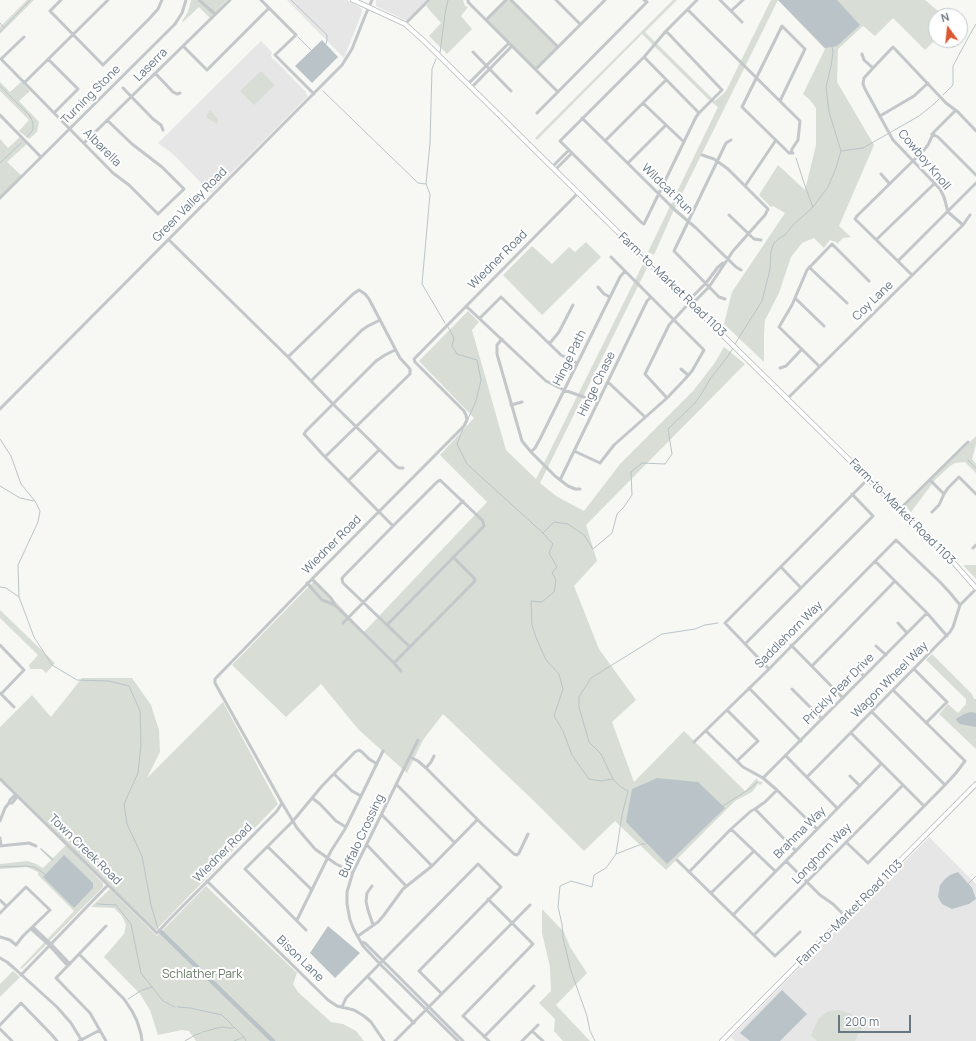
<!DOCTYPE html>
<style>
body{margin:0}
#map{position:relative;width:976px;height:1041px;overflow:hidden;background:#f7f7f4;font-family:Manrope,sans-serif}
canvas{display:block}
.north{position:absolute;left:928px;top:8px;width:40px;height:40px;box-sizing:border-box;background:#fff;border:1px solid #c2c9ce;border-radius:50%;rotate:345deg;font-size:11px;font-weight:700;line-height:16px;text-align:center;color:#677784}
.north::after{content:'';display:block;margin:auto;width:14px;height:18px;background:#da5831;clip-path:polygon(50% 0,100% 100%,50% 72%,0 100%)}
.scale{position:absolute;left:838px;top:1015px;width:73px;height:18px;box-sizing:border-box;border:2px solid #677784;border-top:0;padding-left:5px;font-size:12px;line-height:14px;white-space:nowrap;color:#677784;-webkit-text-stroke:3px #fff;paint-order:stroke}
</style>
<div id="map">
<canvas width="976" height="1041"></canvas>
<div class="north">N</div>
<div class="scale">200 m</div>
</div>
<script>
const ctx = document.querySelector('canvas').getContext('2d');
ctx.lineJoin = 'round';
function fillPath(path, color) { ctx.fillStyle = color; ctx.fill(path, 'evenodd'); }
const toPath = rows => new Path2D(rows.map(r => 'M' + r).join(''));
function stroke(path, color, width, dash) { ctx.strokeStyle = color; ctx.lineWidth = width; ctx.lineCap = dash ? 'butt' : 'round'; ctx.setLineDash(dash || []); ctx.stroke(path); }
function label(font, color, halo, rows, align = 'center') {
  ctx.font = font + ' Manrope,sans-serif'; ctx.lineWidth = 4; ctx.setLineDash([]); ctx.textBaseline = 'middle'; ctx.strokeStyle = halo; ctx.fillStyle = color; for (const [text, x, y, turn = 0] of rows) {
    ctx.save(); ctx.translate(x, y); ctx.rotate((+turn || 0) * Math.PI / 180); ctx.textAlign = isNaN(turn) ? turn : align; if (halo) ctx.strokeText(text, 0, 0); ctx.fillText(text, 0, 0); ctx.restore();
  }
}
const built = toPath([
 [287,0,347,0,361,8,362,11,361,15,344,58],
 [376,0,428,0,407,20,405,20,376,6],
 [261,41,272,52,271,55,272,58,276,61,306,92,306,94,308,96,211,193,174,155,158,143],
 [929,837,976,884,976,1041,735,1041,731,1037]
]);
const green = toPath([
 [27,0,34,0,0,34,0,27],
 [191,0,227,0,210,18,199,7,183,22,182,21,188,12],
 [431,0,463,0,465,6,468,7,461,16,472,29,447,54,429,36,441,23,426,6],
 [506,0,511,0,558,47,536,69,486,20],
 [673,0,677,0,645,32,715,101,726,91,771,0,778,0,673,212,654,255,648,252,718,107,709,100,642,34,537,140,535,138],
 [778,0,925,0,944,16,936,16,936,39,925,50,893,18,875,36,863,26,838,49,837,82,874,145,839,226,851,237,843,238,837,244,836,242,830,240,824,248,814,238,802,243,791,257,779,293,765,320,764,334,764,362,724,324,732,292,785,213,773,206,771,207,759,195,778,165,805,190,816,145,816,108,810,100,803,94,825,49],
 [261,71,275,85,254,105,240,91],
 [0,82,10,92,21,82,30,91,19,101,39,122,37,132,29,139,19,131,29,120,0,91],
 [210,110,218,119,217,124,206,117],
 [21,136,28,143,7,162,22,176,0,198,0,139,8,148],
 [586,242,601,257,542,315,503,275,532,246,552,264,569,247,575,252],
 [643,264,647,268,540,483,556,496,584,511,620,464,693,391,714,364,724,347,745,364,586,525,597,561,574,586,599,649,636,700,612,722,634,782,684,731,745,791,757,778,758,781,763,782,760,785,758,784,752,792,735,801,666,870,615,821,584,851,538,805,443,714,423,740,407,773,359,730,321,684,286,717,232,665,315,580,364,632,487,502,440,455,474,418,419,361,468,311,479,322,472,330,506,450,536,479],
 [976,436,976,444,972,459,976,464,976,473,965,462,955,463,950,466,935,480,911,512,905,506],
 [963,565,976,565,976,579],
 [0,610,55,663,46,673,42,669,30,669,29,665,38,655,0,618],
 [932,654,972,694,974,699,976,699,976,749,939,714,948,704,958,713,966,704,966,699,926,660],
 [82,678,132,678,151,705,159,730,160,752,147,778,223,702,278,804,156,930,0,779,0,727,32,695,51,717],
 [66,845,103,883,103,887,22,969,20,968,74,911,38,875,38,872,27,867,0,869,0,864,28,861,36,864,43,868,51,860,40,849,41,848,53,858],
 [206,886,297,973,293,984,298,992,331,1022,343,1024,356,1031,364,1041,196,1041,194,1038,189,1031,182,1030,158,1035,150,1010,140,994,104,957,124,934,126,925,122,916,114,908,91,907,110,889,157,936],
 [542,909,564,932,570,947,587,973,556,1005,590,1041,563,1041,554,1031,555,1019,539,1003,551,991,550,967,542,933],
 [13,971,20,977,0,997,0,984],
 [838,1010,850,1013,862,1028,855,1041,817,1041,811,1035,819,1018,829,1011]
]);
const water = toPath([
 [778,0,837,0,860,25,837,46,825,48],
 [322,40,338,57,312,83,295,66],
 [971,712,976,713,976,727,960,724,956,720,956,719,964,714],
 [657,778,698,782,725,808,667,864,626,822,632,789],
 [64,855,93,883,93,888,74,908,43,877],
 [958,872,972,888,976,899,969,904,952,909,942,904,938,897,940,885,945,879,950,875],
 [328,926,360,953,335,978,310,953],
 [782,990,807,1014,780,1041,750,1041,740,1033]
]);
const stream = toPath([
 [291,0,327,35,327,40,326,44],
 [0,23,3,27],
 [0,32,30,0],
 [298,37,312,51],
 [440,53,445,14,448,0],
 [436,59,432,69,430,143,426,184,430,194,422,284,445,323],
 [0,86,30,116,33,123,33,130,27,137],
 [323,91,418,183,426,184],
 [943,95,953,85,953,66,969,36,976,24],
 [841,151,863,148,919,116,934,104,939,99],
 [796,158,805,186,813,207],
 [0,163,21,143],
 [448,327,454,338,452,346,457,354,477,360,481,380,476,401,468,419],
 [735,344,762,301,770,269,771,251,774,243,780,238,785,235,793,225,813,207,828,187,836,168,841,151,829,112,826,87,831,66,833,53,832,46],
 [463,429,457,444,467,464,543,533,553,544,549,553,557,567,552,573,556,580,554,592,542,602,531,601,532,625,537,640,546,660,559,674,563,689,554,716,563,731,572,755,589,779,601,781,613,779,621,787,628,791,622,815,616,854,606,868,594,875,592,887,571,881,560,886,558,907,562,924,563,938,571,971,587,1016,590,1031,595,1041],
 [0,439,11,456,21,484,35,501,40,511,38,522,18,565,19,597,34,637,52,665,77,680,109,681,129,686,140,711,141,744,138,773,124,804,127,824,142,856,151,905,158,929],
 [968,460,976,468],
 [0,486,20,498,34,501],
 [543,533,554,522,568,524,584,535,593,549,612,533,617,514,623,508,632,495,631,472,642,463,665,464,672,454,668,429,695,403,702,393,710,379,728,356,733,348],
 [0,587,6,588,19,597],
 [613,779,601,754,589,742,579,707,579,697,591,678,662,634,695,629,705,625,718,623],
 [723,806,751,788,757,782],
 [41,849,53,860],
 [616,854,642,844,646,844],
 [0,867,26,866,34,867,45,874],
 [968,884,976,876],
 [97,904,116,905,131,924,141,973,163,1001,175,1007],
 [128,999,142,990,152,987],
 [178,1007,190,1008,222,1015,244,1037,246,1041],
 [203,1032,217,1028,223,1027,228,1028,234,1028],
 [185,1041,195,1035,201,1033],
 [234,1041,244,1037]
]);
const river = toPath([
 [161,932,273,1041]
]);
const minor = toPath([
 [61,0,50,11,103,65,149,19,158,9,162,0],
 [199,0,215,14],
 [261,0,296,35,275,55,314,94],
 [468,0,468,2,558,92],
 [511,0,558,47],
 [556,0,580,24],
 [720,0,742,22],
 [688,10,800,121,798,140,792,149,791,153],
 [731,11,743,0],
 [486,20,506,0],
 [405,24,429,0],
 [666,31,722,90,699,113,696,117,644,224,641,222,560,141,644,57,666,31,697,0],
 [183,46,207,70,269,8],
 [473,52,511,91],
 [862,54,864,60,873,68],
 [644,57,699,113],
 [1,59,113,173,129,185,158,214,184,189,162,167,132,144,107,120],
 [1,59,24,37],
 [48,59,78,89,54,113],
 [536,69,605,0],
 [155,73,173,92,177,94,180,93],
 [24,83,108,0],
 [468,84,509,43],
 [123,88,153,119,161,125,163,130],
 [471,88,512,46],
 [780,101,805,49,782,26,742,107,787,151,789,153,793,153],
 [643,103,684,142],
 [537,113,647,2,644,0],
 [0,115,41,157],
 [880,116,914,96,928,83],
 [582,118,675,210,696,228,736,267,741,270],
 [932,134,938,137,976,175],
 [605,141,666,80],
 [84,143,230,0],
 [628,163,666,125],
 [552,167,569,150],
 [555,170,572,153],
 [881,174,889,183],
 [745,186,776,140],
 [0,198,175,24,182,13,186,0],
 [729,215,754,239,761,240],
 [963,225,948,212,944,197,940,189,893,140,865,89,863,84,864,78,873,68,893,47,946,103,958,112,976,131],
 [877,239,935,183],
 [169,240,288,357,333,404,396,466,399,468,403,468],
 [898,261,976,183],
 [809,267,847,303],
 [912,275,855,219,857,216,924,150,928,145,934,132,955,111],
 [598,287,604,294,610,297],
 [795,298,824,326],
 [725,299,719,297,674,251,726,143,731,140],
 [690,302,696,300,709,287,733,251,765,215,768,209,728,169,714,159,702,155],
 [466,306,546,381,564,390,598,402],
 [480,318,501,297,561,355,577,363],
 [502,339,497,345,497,354,522,441,531,452,555,476,568,486,575,489,580,489],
 [550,343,559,332,573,305],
 [288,357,353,294,359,290,365,294,369,299,400,358,410,369,410,374,325,457],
 [819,366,779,327,792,305,807,270,832,244,869,281],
 [780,368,786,366,802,349],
 [681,369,688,375],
 [311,381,362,330,368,326,380,320],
 [608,382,645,417],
 [667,398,645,374,669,325,690,302,693,296,706,283,718,267,723,263],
 [787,399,963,225,970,215],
 [511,405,522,402],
 [0,409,342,65,352,49,365,16,372,0],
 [574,451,600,463,614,445,667,398,685,379,692,371,704,350,611,257],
 [531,452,535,448,540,439,620,277,625,271],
 [349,480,379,450],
 [560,480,647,301,651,297],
 [931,481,944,494],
 [899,510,968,442],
 [932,512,939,505,944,494,948,488,959,477,976,494],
 [393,526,325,457,304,434,306,431,376,361,385,355,395,350],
 [973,548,976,545],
 [875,561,927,613,947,636],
 [781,567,801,588],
 [312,579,331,598,335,605,394,663,401,671],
 [307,583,322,600,335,605],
 [343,623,463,501],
 [898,623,907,633],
 [387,625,484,526,483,522,482,520,440,480,437,482,393,526,343,577,342,579,343,583,410,647],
 [745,644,873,516,852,494],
 [0,645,24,670,1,694],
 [791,645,843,698],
 [876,646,886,655],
 [394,663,474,582,475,580,474,578,453,557],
 [812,666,895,581],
 [855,667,864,676],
 [769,669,725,623,868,479],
 [914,669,947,702,926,723],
 [749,688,801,741],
 [792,689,822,719],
 [0,693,14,707],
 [727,710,758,741,737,761],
 [872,712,945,785],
 [706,731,743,767,763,778,777,790,817,829],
 [851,733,924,806],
 [418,740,353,872,347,892,347,904,350,920,354,930,363,946,380,964,458,1041],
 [694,742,769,669,896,540,941,583,951,594,960,605],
 [786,756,837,808],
 [410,757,418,761,426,768,483,825,514,854,517,855,519,853,528,834],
 [426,768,431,762,434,756],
 [334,774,352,791,361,796],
 [850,776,860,786],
 [807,777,950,632,953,627,960,605,976,589],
 [763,778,927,613],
 [0,779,157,933,170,919,277,811,282,803,215,683,215,679,312,579,464,426,467,420,466,415,464,411,415,362,414,359,578,193],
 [397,785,454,842],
 [312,798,320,804,336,821,346,827],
 [9,803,12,803,17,797],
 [282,803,297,828,315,849,336,864,353,872],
 [755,809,796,851],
 [382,815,432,866],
 [0,821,5,808,9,803,10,800,15,795],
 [731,829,775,871],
 [0,838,1,846],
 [846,842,868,863,945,785,956,773,965,761,893,690],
 [367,845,406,886],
 [0,846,29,843,36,846],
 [268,847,312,890],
 [677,860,775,956,800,932],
 [786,861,820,895,833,904,846,917],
 [689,872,731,829,751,811,755,809,765,802,777,790],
 [207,881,328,1000,337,1006,354,1010,364,1016,371,1022,384,1041],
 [372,886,367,893,366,901,368,910,373,925],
 [711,893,754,851],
 [488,899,533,944,463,1016,489,1041],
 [0,900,6,906],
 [0,913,26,887,50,910,23,936,16,945,10,940,0,937],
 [733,915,881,764],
 [297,920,331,851,345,829,383,751],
 [33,927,51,944,70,964],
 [31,929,49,945,68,966],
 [306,930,245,869,293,821,322,786,355,752,359,750,362,752,369,759,377,764],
 [754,935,903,785],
 [358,936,378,922,384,915,403,889,432,866,477,820],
 [361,942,365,943,463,1041],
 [79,954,124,999,132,1011,137,1021,141,1034,142,1041],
 [0,958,7,962,14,968,57,1007,71,1023,82,1041],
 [21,975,108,885],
 [368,977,414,1023],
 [342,1007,346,998,478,864,501,887,419,971,442,994],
 [0,1025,21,1003,52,1035,57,1041],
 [0,1029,12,1041],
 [532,1031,543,1041],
 [484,1037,534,986],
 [79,1041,100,1030],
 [106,1041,90,1013,56,978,106,926],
 [395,1041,530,905],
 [522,1041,538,1025]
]);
const major = toPath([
 [353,0,405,24,425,42,953,562,976,588],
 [722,1041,976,784]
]);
const streetNames = [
 ["Laserra",151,65,-45],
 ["Turning Stone",91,95,-45],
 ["Albarella",102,148,45],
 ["Cowboy Knoll",924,160,50],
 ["Wildcat Run",667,189,44],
 ["Green Valley Road",190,205,-45],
 ["Wiedner Road",498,260,-45],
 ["Farm-to-Market Road 1103",672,285,44],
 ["Coy Lane",873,301,-44],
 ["Hinge Path",570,358,-64],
 ["Hinge Chase",597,384,-64],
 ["Farm-to-Market Road 1103",902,512,45],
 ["Wiedner Road",332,545,-45],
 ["Saddlehorn Way",789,635,-45],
 ["Wagon Wheel Way",890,680,-45],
 ["Prickly Pear Drive",839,689,-45],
 ["Brahma Way",800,833,-45],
 ["Buffalo Crossing",362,836,-65],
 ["Town Creek Road",85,850,44],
 ["Wiedner Road",223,853,-45],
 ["Longhorn Way",822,854,-46],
 ["Farm-to-Market Road 1103",850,913,-45],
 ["Bison Lane",300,959,44]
];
const parkNames = [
 ["Schlather Park",202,975]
];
fillPath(built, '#e5e6e5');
fillPath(green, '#d8ded5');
fillPath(water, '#bac4c8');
stroke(stream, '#bac4c8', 1);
stroke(river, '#bac4c8', 4.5);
stroke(major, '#b6babe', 5.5);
stroke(minor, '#c3c7ca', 3);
stroke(major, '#fff', 4);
label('12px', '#677784', '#fff', streetNames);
label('12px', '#6a7b66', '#fff', parkNames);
</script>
